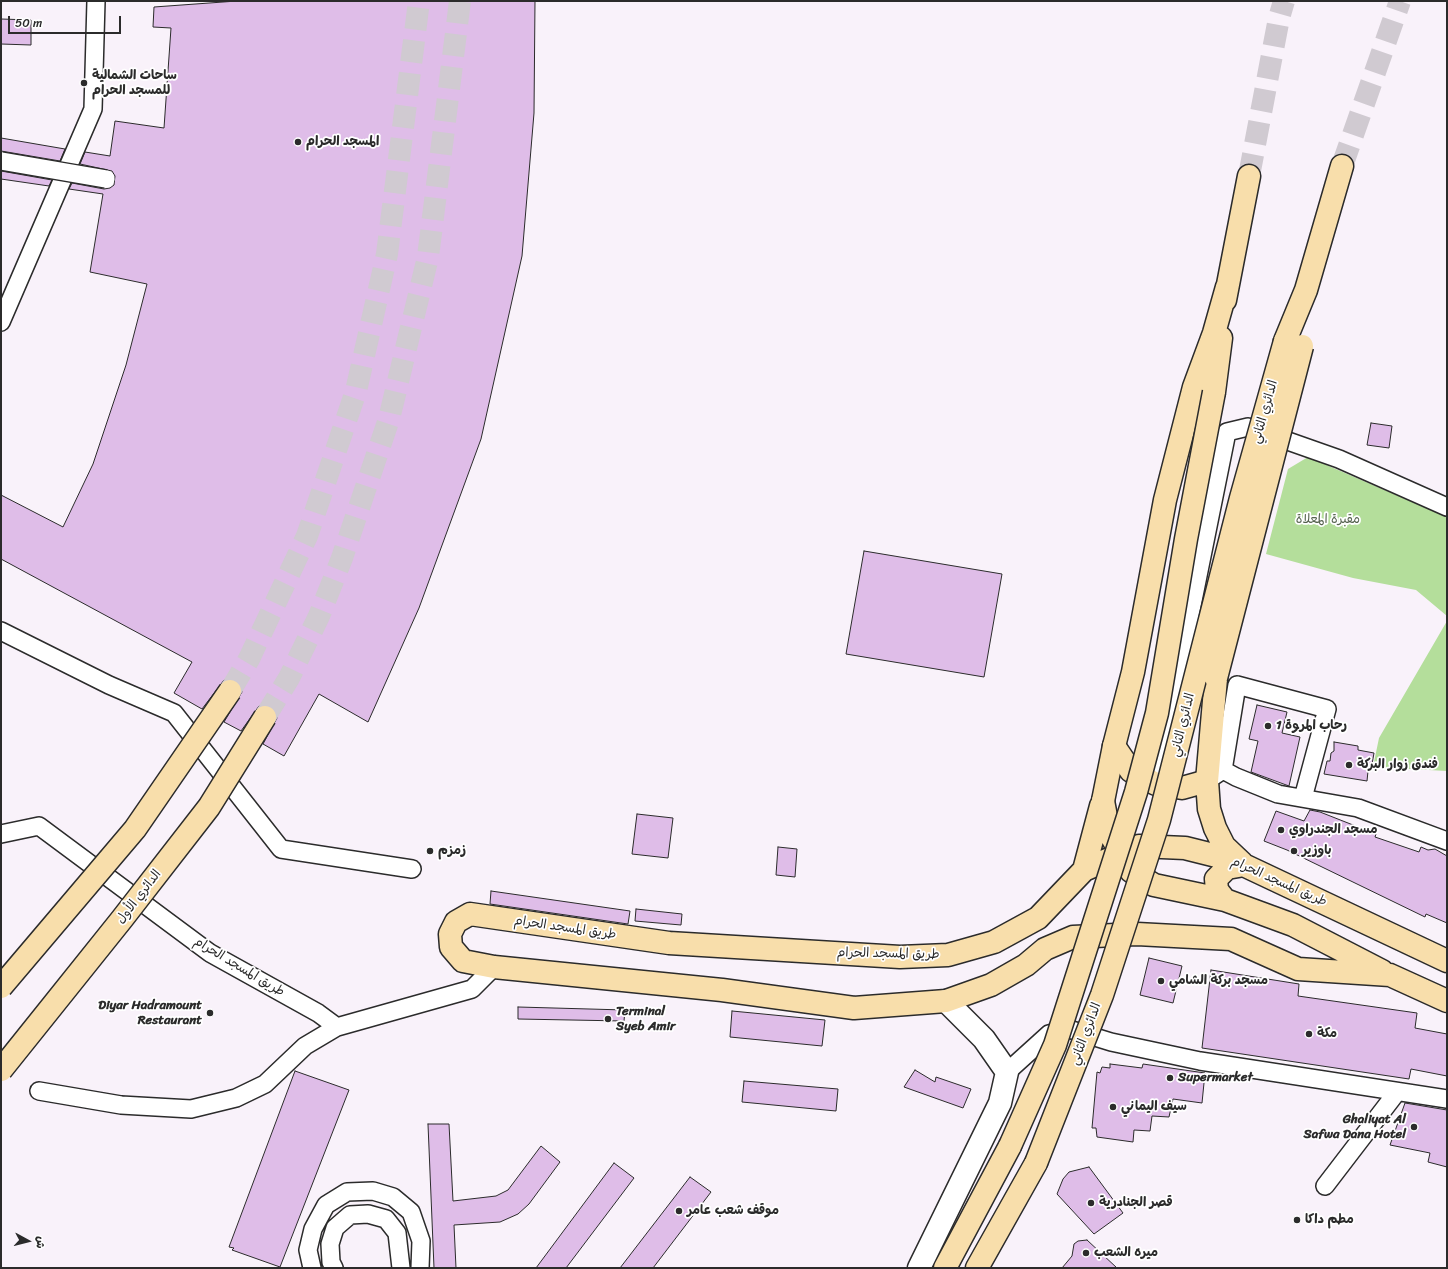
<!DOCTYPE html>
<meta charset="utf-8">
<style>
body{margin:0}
#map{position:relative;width:1448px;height:1269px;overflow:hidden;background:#f9f2fa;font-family:Sriracha,"Playpen Sans Arabic",sans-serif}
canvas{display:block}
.frame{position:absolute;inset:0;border:2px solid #2b2b2b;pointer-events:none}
.north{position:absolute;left:8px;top:1221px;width:40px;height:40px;-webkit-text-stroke:3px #fff;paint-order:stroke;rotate:97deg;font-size:11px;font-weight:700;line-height:16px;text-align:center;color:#2b2b2b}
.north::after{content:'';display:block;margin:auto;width:14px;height:18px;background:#2b2b2b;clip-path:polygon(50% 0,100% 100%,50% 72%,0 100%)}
.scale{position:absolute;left:8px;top:16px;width:113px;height:18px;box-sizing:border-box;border:2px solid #2b2b2b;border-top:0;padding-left:5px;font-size:12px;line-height:14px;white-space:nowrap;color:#2b2b2b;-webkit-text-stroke:3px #fff;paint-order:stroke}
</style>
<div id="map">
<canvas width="1448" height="1269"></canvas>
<div class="frame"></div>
<div class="north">ش</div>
<div class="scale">50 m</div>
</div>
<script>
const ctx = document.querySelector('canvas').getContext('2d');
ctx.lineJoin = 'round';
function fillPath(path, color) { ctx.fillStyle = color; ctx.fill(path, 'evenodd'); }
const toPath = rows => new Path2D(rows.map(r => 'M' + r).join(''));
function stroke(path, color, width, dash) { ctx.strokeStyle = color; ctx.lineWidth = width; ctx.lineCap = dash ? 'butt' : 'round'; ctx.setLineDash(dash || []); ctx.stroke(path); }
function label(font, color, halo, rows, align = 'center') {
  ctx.font = font + ' Sriracha,"Playpen Sans Arabic",sans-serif'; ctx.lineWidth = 3.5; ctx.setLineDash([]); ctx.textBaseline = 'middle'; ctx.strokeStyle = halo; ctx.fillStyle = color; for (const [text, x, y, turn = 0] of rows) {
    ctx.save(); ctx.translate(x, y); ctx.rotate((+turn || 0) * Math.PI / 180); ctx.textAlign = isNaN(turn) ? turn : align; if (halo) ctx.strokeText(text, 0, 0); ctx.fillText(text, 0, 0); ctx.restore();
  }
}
const green = toPath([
 [1308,457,1447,517,1447,616,1416,590,1353,578,1266,554,1288,469],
 [1447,621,1447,771,1373,767,1379,738]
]);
const building = toPath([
 [237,1,535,1,534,113,522,256,481,439,419,608,368,722,319,694,284,756,263,744,277,718,276,711,271,706,265,705,259,706,241,731,224,722,242,692,241,686,237,681,231,679,224,680,202,709,174,693,192,662,1,559,1,495,63,527,93,464,126,365,147,284,90,272,103,194,69,189,72,183,104,189,110,188,114,185,115,176,112,171,80,164,85,152,110,156,115,121,164,128,171,28,153,27,154,7,237,1],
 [1,19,31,20,31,45,1,44,1,19],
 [1,138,65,149,60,161,1,151,1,138],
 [1,171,52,180,49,186,1,179,1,171],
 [1371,423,1392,426,1389,448,1367,445,1371,423],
 [864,551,1002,574,984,677,846,654,864,551],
 [1257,705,1287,712,1282,733,1300,737,1289,786,1251,772,1258,741,1249,739,1257,705],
 [1334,742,1358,746,1358,750,1374,753,1371,770,1368,771,1367,781,1324,774,1327,761,1330,761,1331,753,1334,751,1334,742],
 [1310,810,1320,812,1376,834,1375,837,1419,852,1421,847,1428,850,1435,849,1447,856,1447,923,1426,914,1425,917,1287,850,1264,841,1276,811,1304,821,1310,810],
 [637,814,673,818,668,858,632,854,637,814],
 [778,847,797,849,795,877,776,875,778,847],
 [491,891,630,911,628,924,490,904,491,891],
 [636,909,682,914,681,925,635,921,636,909],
 [1149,958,1182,966,1173,1003,1140,995,1149,958],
 [1211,970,1299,984,1298,996,1417,1013,1415,1028,1447,1034,1447,1076,1411,1069,1409,1079,1202,1048,1211,970],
 [518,1007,625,1010,624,1021,518,1019,518,1007],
 [732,1011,825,1020,822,1046,730,1037,732,1011],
 [1110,1064,1142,1068,1143,1064,1205,1073,1202,1103,1173,1099,1169,1117,1152,1116,1150,1131,1134,1130,1133,1142,1097,1137,1096,1128,1092,1128,1097,1072,1100,1073,1102,1067,1110,1068,1110,1064],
 [915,1070,935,1082,936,1077,971,1089,963,1108,904,1087,915,1070],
 [295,1071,349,1090,280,1267,232,1250,234,1248,229,1247,295,1071],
 [744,1081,838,1089,836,1111,742,1102,744,1081],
 [1405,1103,1447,1110,1447,1167,1428,1162,1430,1153,1390,1145,1405,1103],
 [428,1124,449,1124,453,1201,496,1196,508,1190,541,1146,560,1162,529,1204,518,1214,500,1222,454,1225,456,1268,434,1268,428,1124],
 [614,1163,634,1178,566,1268,536,1268,614,1163],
 [1089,1167,1123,1213,1094,1234,1057,1194,1063,1179,1069,1172,1089,1167],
 [690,1177,711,1192,653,1268,620,1268,690,1177],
 [1087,1240,1117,1268,1062,1268,1072,1256,1074,1244,1078,1241,1087,1240]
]);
const highwayTunnel = toPath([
 [1342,166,1400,1],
 [1249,176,1279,18,1284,1],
 [230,691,249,659,307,536,356,391,387,254,419,1],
 [265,717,289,678,319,616,342,558,389,419,428,257,460,1]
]);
const street = toPath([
 [1,322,93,109,96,1],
 [1,631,109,685,174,713,281,849,412,869],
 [1223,770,1237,685,1327,709,1303,798],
 [1214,776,1223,770,1236,777,1278,794,1358,808,1447,841],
 [1156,784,1227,432,1248,427,1339,459,1447,507],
 [1,834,39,826,210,953,318,1013,337,1027],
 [1007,1072,1049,1034,1069,1029,1111,1042,1200,1061,1447,1099],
 [39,1091,121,1105,191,1109,236,1098,265,1084,305,1046,337,1027,472,989,494,967],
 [1325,1186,1397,1092],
 [312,1268,308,1250,313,1229,326,1205,347,1192,373,1191,393,1197,411,1212,421,1241,420,1268],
 [334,1268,331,1262,330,1244,335,1228,350,1215,368,1214,386,1219,397,1233,401,1268]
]);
const secondary = toPath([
 [919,1268,1000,1103,1007,1072,984,1039,946,1001]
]);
const primary = toPath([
 [1114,746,1131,771,1156,784,1182,788,1207,781,1209,809,1215,828,1224,846,1242,863],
 [1103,801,1109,832,1131,871,1154,885,1225,900,1293,925,1382,971],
 [1084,870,1101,806],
 [1225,900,1217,890,1216,879,1227,868,1244,865],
 [1447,961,1233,860,1185,848,1139,846,1084,870,1038,918,994,942,948,955,900,957,669,943,470,914,456,922,450,934,451,947,463,961,494,967,722,990,854,1008,946,1001,991,985,1026,965,1045,949,1073,937,1137,934,1231,939,1298,969,1390,975,1447,1001]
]);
const highway = toPath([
 [1225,300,1249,176],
 [1285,341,1306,290,1342,166],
 [1214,392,1221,338],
 [1207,781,1216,678],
 [1103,801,1114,746,1133,672,1165,500,1194,387,1214,333,1227,287],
 [945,1268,1010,1146],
 [977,1268,1036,1163]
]);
const streetBridge = toPath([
 [1,161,106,179]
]);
const highwayBridge = toPath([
 [1216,678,1302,346],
 [1,987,135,829,230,691],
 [1,1070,122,919,209,807,265,717],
 [1010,1146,1055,1045,1136,792,1157,713,1186,539,1214,392],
 [1036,1163,1102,995,1159,820,1241,498,1285,341]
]);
const markers = [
 [84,83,4,"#2b2b2b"],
 [298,142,4,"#2b2b2b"],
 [1268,726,4,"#2b2b2b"],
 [1349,765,4,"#2b2b2b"],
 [1281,830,4,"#2b2b2b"],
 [430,851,4,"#2b2b2b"],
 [1294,851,4,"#2b2b2b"],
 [1161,981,4,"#2b2b2b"],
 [210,1013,4,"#2b2b2b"],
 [608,1019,4,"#2b2b2b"],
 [1309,1034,4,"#2b2b2b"],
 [1170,1078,4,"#2b2b2b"],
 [1113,1107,4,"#2b2b2b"],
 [1414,1127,4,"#2b2b2b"],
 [1091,1203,4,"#2b2b2b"],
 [679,1211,4,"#2b2b2b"],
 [1297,1220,4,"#2b2b2b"],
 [1086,1253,4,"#2b2b2b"]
];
const poiNames = [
 ["ساحات الشمالية",92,76],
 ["للمسجد الحرام",92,91],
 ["المسجد الحرام",306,142],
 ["رحاب المروة 1",1276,726],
 ["فندق زوار البركة",1357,765],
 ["مسجد الجندراوي",1289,830],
 ["زمزم",438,851],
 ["باوزير",1302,851],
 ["مسجد بركة الشامي",1169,981],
 ["Diyar Hadramount",202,1006,"right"],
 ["Restaurant",202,1021,"right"],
 ["Terminal",616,1012],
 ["Syeb Amir",616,1027],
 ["مكة",1317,1034],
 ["Supermarket",1178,1078],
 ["سيف اليماني",1121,1107],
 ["Ghaliyat Al",1406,1120,"right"],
 ["Safwa Dana Hotel",1406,1135,"right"],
 ["قصر الجنادرية",1099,1203],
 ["موقف شعب عامر",687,1211],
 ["مطم داكا",1305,1220],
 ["ميره الشعب",1094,1253]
];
const streetNames = [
 ["الدائري الثاني",1265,412,-74],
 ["الدائري الثاني",1183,725,-76],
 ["طريق المسجد الحرام",1279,882,24],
 ["الدائري الأول",139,897,-52],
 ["طريق المسجد الحرام",565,928,8],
 ["طريق المسجد الحرام",888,954,1],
 ["طريق المسجد الحرام",239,967,31],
 ["الدائري الثاني",1086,1034,-69]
];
const parkNames = [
 ["مقبرة المعلاة",1328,520]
];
fillPath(green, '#b4de9b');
fillPath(building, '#dfbde8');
stroke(building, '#2b2b2b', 1);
stroke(highwayTunnel, '#d0cad1', 22, [22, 11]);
stroke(street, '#2b2b2b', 20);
stroke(secondary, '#2b2b2b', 25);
stroke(primary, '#2b2b2b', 25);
stroke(highway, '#2b2b2b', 25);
stroke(street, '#fff', 17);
stroke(secondary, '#fff', 22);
stroke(primary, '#f8deab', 22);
stroke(highway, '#f8deab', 22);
stroke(streetBridge, '#2b2b2b', 20, []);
stroke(highwayBridge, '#2b2b2b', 25, []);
stroke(streetBridge, '#fff', 17);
stroke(highwayBridge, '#f8deab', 22);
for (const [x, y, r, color] of markers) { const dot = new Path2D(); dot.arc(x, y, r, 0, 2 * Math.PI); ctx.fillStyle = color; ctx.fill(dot); stroke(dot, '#fff', 1.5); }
label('bold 13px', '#2b2b2b', '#fff', poiNames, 'left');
label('13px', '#2b2b2b', '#fff', streetNames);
label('13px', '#54614d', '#fff', parkNames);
</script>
